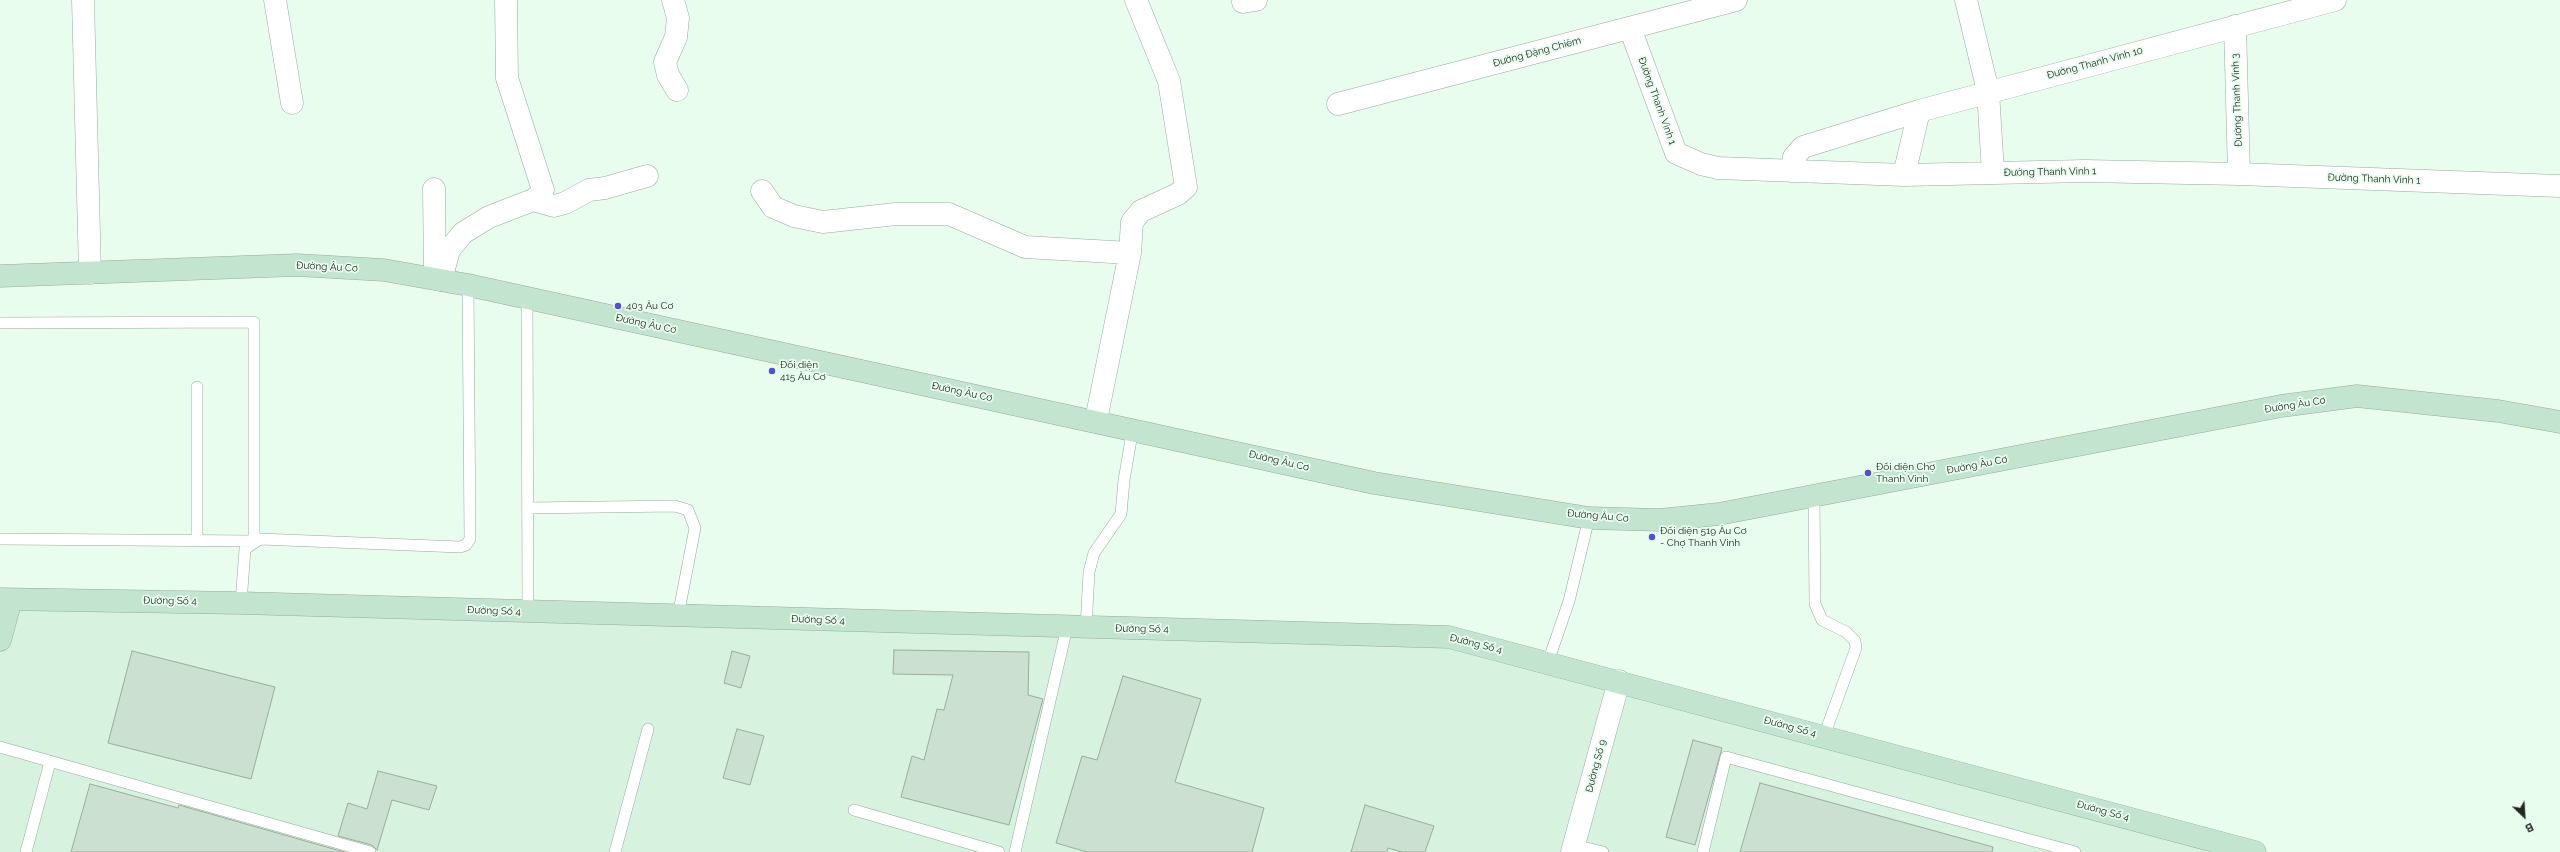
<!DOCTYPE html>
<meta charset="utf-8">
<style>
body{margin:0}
#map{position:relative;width:2560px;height:852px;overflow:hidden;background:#e9fdee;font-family:Raleway,sans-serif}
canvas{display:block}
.north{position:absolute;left:2504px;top:796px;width:40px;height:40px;-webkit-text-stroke:3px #e9fdee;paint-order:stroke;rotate:155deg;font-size:11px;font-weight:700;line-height:16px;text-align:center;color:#202822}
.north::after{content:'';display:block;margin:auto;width:14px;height:18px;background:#202822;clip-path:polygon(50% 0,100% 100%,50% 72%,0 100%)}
</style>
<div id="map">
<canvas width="2560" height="852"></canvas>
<div class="north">B</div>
</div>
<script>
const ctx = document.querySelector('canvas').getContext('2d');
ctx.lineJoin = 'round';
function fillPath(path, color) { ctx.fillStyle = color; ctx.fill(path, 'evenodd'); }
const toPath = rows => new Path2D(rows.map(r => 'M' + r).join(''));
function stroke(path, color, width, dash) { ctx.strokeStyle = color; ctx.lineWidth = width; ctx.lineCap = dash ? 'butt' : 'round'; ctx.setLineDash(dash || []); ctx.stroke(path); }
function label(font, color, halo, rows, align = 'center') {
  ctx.font = font + ' Raleway,sans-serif'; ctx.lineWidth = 3.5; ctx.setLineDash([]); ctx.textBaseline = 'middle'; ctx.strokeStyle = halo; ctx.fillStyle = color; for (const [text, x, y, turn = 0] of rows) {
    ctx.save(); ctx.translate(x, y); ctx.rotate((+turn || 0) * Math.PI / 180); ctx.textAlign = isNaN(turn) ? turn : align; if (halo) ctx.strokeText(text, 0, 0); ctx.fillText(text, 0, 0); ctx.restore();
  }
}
const built = toPath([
 [0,598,1449,637,2237,852,0,852]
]);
const building = toPath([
 [894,650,1029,652,1028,695,1043,699,1009,825,901,797,912,756,924,760,937,709,944,710,953,675,893,674,894,650],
 [132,651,275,687,251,779,108,743,132,651],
 [732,651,750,656,741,688,724,683,732,651],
 [1123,676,1201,699,1175,782,1264,808,1252,852,1087,852,1056,843,1082,756,1097,760,1123,676],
 [737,729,764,736,750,785,723,778,737,729],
 [1693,740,1722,748,1695,845,1666,837,1693,740],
 [378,771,437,786,429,810,392,800,377,850,372,845,338,836,348,803,367,809,378,771],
 [1760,783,1993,847,1992,852,1740,852,1760,783],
 [90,784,178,808,179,805,344,852,71,852,90,784],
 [1365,805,1434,826,1425,852,1402,852,1388,848,1387,852,1351,852,1365,805]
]);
const lane = toPath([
 [527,299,528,612],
 [0,323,254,322,254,541,0,539],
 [1814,496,1815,604,1822,620,1846,632,1855,641,1856,648,1824,736],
 [528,508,675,506,688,510,695,528,678,616],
 [197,540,197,387],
 [241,603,245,549,260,539,460,547,466,545,470,539,468,285],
 [1086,628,1089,572,1094,553,1121,514,1124,480,1133,428],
 [1548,662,1569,601,1589,518],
 [0,747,370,852],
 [854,810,999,852],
 [1574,845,1603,852],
 [26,852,50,762],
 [615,852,648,729],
 [1015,852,1067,627],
 [1703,852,1726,757,2075,852]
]);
const street = toPath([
 [83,0,90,273],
 [275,0,292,103],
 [673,0,678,18,676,37,665,62,668,75,677,90],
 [1966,0,1988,91,1993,173],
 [1243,2,1256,0],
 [2235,26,2239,174],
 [1630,28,1676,153,1701,164,1718,168,1904,175,2085,171,2239,174,2560,186],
 [1338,104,1736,0],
 [1792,171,1794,157,1803,147,1919,111],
 [1904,175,1919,111,2335,0],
 [434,189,435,276],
 [762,191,773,207,794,216,823,222,896,214,949,214,1025,247,1130,253],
 [533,200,554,206,565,203,589,190,605,188,647,176],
 [441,280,449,250,463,233,489,217,533,200,541,194,543,190,507,78,506,0],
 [1096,420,1130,253,1132,222,1141,211,1178,194,1186,187,1169,81,1136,0],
 [1572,852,1619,681]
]);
const secondary = toPath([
 [0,276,297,265,384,270,468,285,1374,483,1589,518,1660,520,1719,514,2281,406,2357,396,2498,411,2560,422],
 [0,599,241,603,1449,637,2255,852],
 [0,640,11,600]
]);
const markers = [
 [618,306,4,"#4d53c9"],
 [772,371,4,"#4d53c9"],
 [1868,473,4,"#4d53c9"],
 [1652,537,4,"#4d53c9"]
];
const streetNames = [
 ["Đường Đặng Chiêm",1537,52,-15],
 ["Đường Thanh Vinh 10",2095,63,-15],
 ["Đường Thanh Vinh 3",2237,100,-92],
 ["Đường Thanh Vinh 1",1657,101,70],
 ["Đường Thanh Vinh 1",2050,172,-1],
 ["Đường Thanh Vinh 1",2374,179,2],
 ["Đường Âu Cơ",327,267,3],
 ["Đường Âu Cơ",646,324,12],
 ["Đường Âu Cơ",962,392,12],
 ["Đường Âu Cơ",2295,405,-9],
 ["Đường Âu Cơ",1279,461,13],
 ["Đường Âu Cơ",1977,465,-11],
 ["Đường Âu Cơ",1598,516,5],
 ["Đường Số 4",170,601,1],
 ["Đường Số 4",494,611,2],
 ["Đường Số 4",818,620,2],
 ["Đường Số 4",1142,629,1],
 ["Đường Số 4",1476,644,14],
 ["Đường Số 4",1790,727,15],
 ["Đường Số 9",1596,766,-75],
 ["Đường Số 4",2103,811,15]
];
const poiNames = [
 ["403 Âu Cơ",626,306],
 ["Đối diện",780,365],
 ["415 Âu Cơ",780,377],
 ["Đối diện Chợ",1876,467],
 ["Thanh Vinh",1876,479],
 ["Đối diện 519 Âu Cơ",1660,531],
 ["- Chợ Thanh Vinh",1660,543]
];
fillPath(built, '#d7f2de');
fillPath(building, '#cce0d1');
stroke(building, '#9aad9e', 1);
stroke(lane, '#96a99b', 12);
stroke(street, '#96a99b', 23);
stroke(secondary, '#96a99b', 23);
stroke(lane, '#fff', 11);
stroke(street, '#fff', 22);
stroke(secondary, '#c3e5d0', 22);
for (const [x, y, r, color] of markers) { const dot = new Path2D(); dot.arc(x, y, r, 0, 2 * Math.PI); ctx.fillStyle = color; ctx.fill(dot); stroke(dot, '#e9fdee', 1.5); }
label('10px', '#202822', '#e9fdee', streetNames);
label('10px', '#202822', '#e9fdee', poiNames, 'left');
</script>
